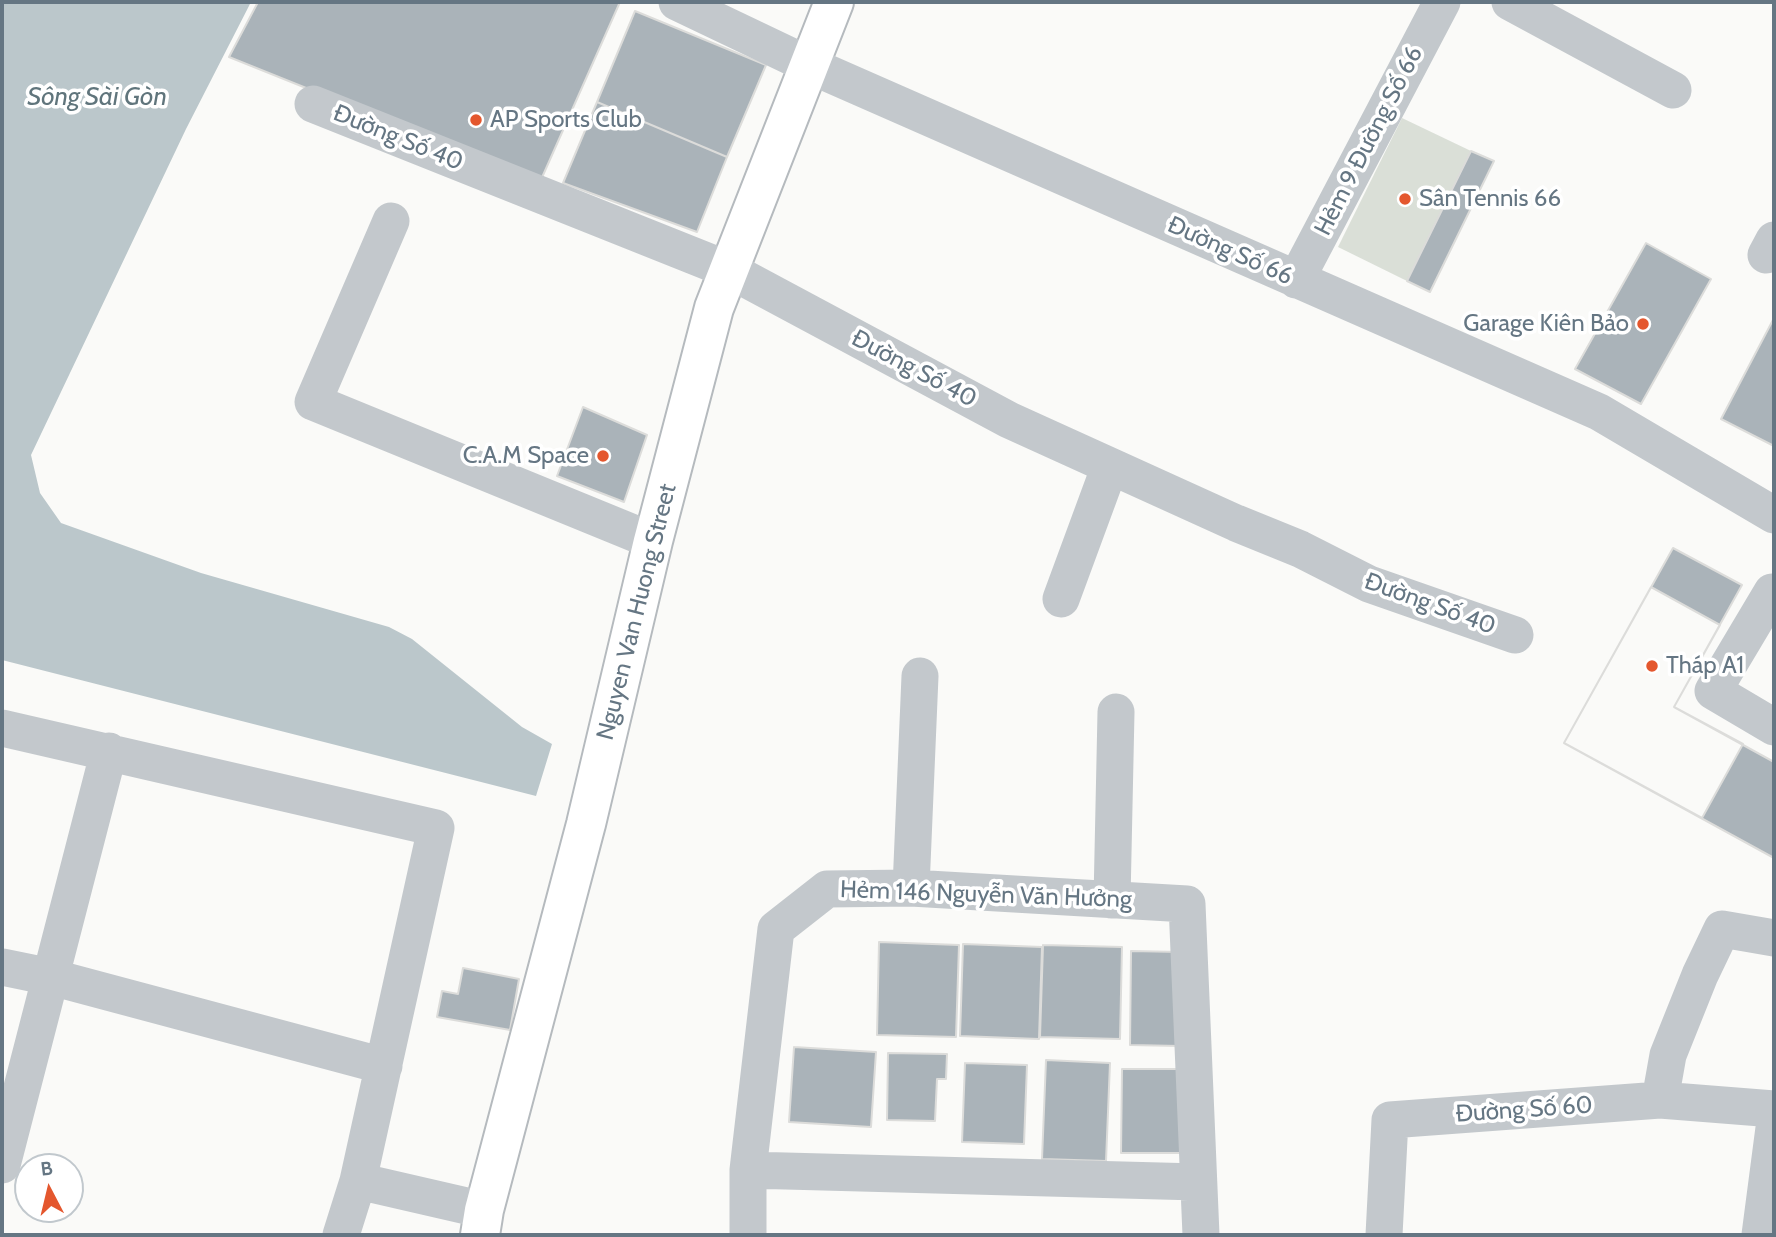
<!DOCTYPE html>
<meta charset="utf-8">
<style>
body{margin:0}
#map{position:relative;width:1776px;height:1237px;overflow:hidden;background:#fafaf8;font-family:Cabin,sans-serif}
canvas{display:block}
.frame{position:absolute;inset:0;border:4px solid #657683;pointer-events:none}
.north{position:absolute;left:14px;top:1153px;width:70px;height:70px;box-sizing:border-box;background:#fff;border:2px solid #c1c8cd;border-radius:50%;rotate:353deg;font-size:19px;font-weight:700;line-height:28px;text-align:center;color:#657683}
.north::after{content:'';display:block;margin:auto;width:24px;height:32px;background:#e4572e;clip-path:polygon(50% 0,100% 100%,50% 72%,0 100%)}
</style>
<div id="map">
<canvas width="1776" height="1237"></canvas>
<div class="frame"></div>
<div class="north">B</div>
</div>
<script>
const ctx = document.querySelector('canvas').getContext('2d');
ctx.lineJoin = 'round';
function fillPath(path, color) { ctx.fillStyle = color; ctx.fill(path, 'evenodd'); }
const toPath = rows => new Path2D(rows.map(r => 'M' + r).join(''));
function stroke(path, color, width, dash) { ctx.strokeStyle = color; ctx.lineWidth = width; ctx.lineCap = dash ? 'butt' : 'round'; ctx.setLineDash(dash || []); ctx.stroke(path); }
function label(font, color, halo, rows, align = 'center') {
  ctx.font = font + ' Cabin,sans-serif'; ctx.lineWidth = 7; ctx.setLineDash([]); ctx.textBaseline = 'middle'; ctx.strokeStyle = halo; ctx.fillStyle = color; for (const [text, x, y, turn = 0] of rows) {
    ctx.save(); ctx.translate(x, y); ctx.rotate((+turn || 0) * Math.PI / 180); ctx.textAlign = isNaN(turn) ? turn : align; if (halo) ctx.strokeText(text, 0, 0); ctx.fillText(text, 0, 0); ctx.restore();
  }
}
const green = toPath([
 [1402,118,1471,151,1407,281,1338,247]
]);
const water = toPath([
 [2,2,251,2,186,129,31,455,40,493,61,523,201,573,389,627,412,639,522,727,552,744,536,796,2,660]
]);
const building = toPath([
 [258,2,620,2,540,182,229,57,258,2],
 [635,11,766,65,727,157,597,102,635,11],
 [597,102,727,157,697,232,563,183,597,102],
 [1471,151,1494,161,1430,292,1407,281,1471,151],
 [1646,243,1711,279,1641,404,1575,369,1646,243],
 [1774,318,1774,446,1721,419,1774,318],
 [583,407,647,435,624,502,557,476,583,407],
 [1673,548,1742,585,1674,707,1774,762,1774,858,1564,743,1673,548],
 [1651,587,1720,625,1674,707,1743,744,1702,818,1564,743,1651,587],
 [879,942,959,945,956,1037,877,1035,879,942],
 [963,944,1042,947,1039,1039,960,1036,963,944],
 [1043,945,1122,947,1120,1039,1040,1037,1043,945],
 [1131,951,1181,952,1180,1046,1130,1045,1131,951],
 [463,968,519,979,510,1030,437,1017,442,991,458,994,463,968],
 [794,1047,876,1052,871,1127,789,1122,794,1047],
 [888,1053,947,1054,946,1079,937,1079,935,1121,887,1120,888,1053],
 [1046,1060,1110,1063,1106,1161,1042,1159,1046,1060],
 [965,1063,1027,1065,1024,1144,962,1142,965,1063],
 [1122,1069,1182,1069,1182,1153,1121,1153,1122,1069]
]);
const minor = toPath([
 [677,2,809,65,1599,412,1774,515],
 [1510,2,1673,90],
 [313,104,729,270,1009,420,1236,523,1300,549,1369,584,1515,635],
 [391,221,313,402,653,541],
 [1766,255,1774,240],
 [1296,280,1442,2],
 [1774,593,1772,592,1713,691,1774,727],
 [1061,599,1110,466],
 [2,728,436,828,358,1181,341,1235],
 [911,888,920,676],
 [1112,900,1116,712],
 [2,967,51,977,384,1066],
 [1660,1100,1668,1055,1700,975,1722,929,1774,938],
 [2,1165,109,751],
 [748,1170,1198,1182],
 [358,1181,484,1210],
 [748,1235,748,1170,776,929,827,889,911,888,1187,904,1201,1235],
 [1384,1235,1390,1120,1660,1100,1774,1109],
 [1760,1235,1774,1128]
]);
const major = toPath([
 [480,1235,484,1210,586,824,653,541,714,308,834,2]
]);
const markers = [
 [476,120,7,"#e4572e"],
 [1405,199,7,"#e4572e"],
 [1643,324,7,"#e4572e"],
 [603,456,7,"#e4572e"],
 [1652,666,7,"#e4572e"]
];
const poiNames = [
 ["AP Sports Club",490,120],
 ["Sân Tennis 66",1419,199],
 ["Garage Kiên Bảo",1629,324,"right"],
 ["C.A.M Space",589,456,"right"],
 ["Tháp A1",1666,666]
];
const streetNames = [
 ["Đường Số 40",398,138,22],
 ["Hẻm 9 Đường Số 66",1369,141,-63],
 ["Đường Số 66",1230,251,24],
 ["Đường Số 40",914,369,28],
 ["Đường Số 40",1430,604,20],
 ["Nguyen Van Huong Street",637,612,-76],
 ["Hẻm 146 Nguyễn Văn Hưởng",986,895,2],
 ["Đường Số 60",1524,1110,-4]
];
const waterNames = [
 ["Sông Sài Gòn",97,97]
];
fillPath(green, '#dadfd7');
fillPath(water, '#bbc7cb');
fillPath(building, '#aab3b9');
stroke(building, '#dcdcda', 2);
stroke(major, '#b5babe', 42);
stroke(minor, '#c3c8cc', 37);
stroke(major, '#fff', 38);
for (const [x, y, r, color] of markers) { const dot = new Path2D(); dot.arc(x, y, r, 0, 2 * Math.PI); ctx.fillStyle = color; ctx.fill(dot); stroke(dot, '#fff', 2.5); }
label('24px', '#657683', '#fff', poiNames, 'left');
label('24px', '#657683', '#fff', streetNames);
label('italic 26px', '#60757c', '#fff', waterNames);
</script>
